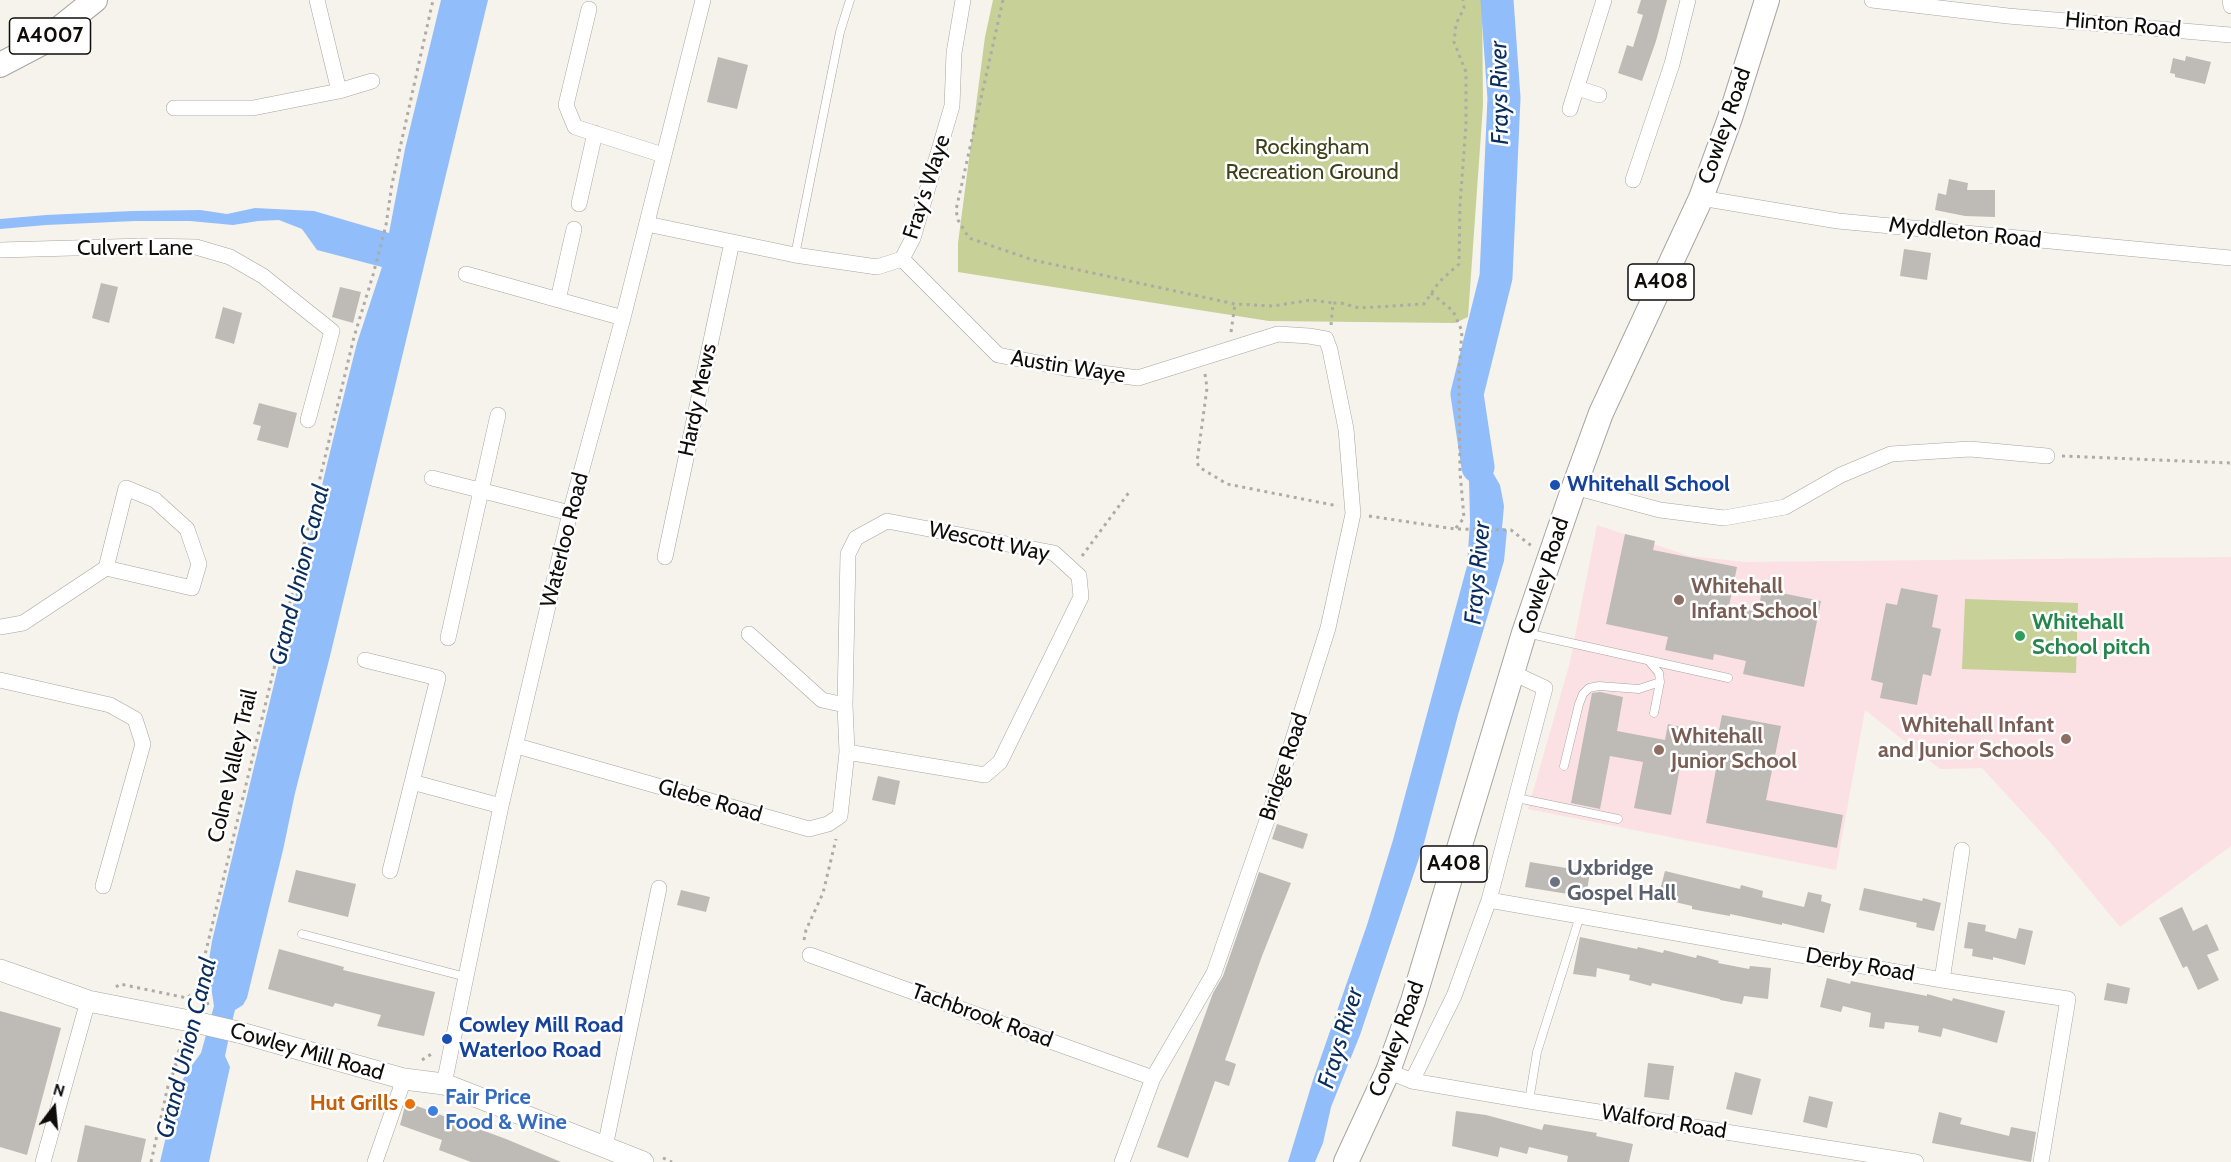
<!DOCTYPE html>
<style>
body{margin:0}
#map{position:relative;width:2231px;height:1162px;overflow:hidden;background:#f6f2ec;font-family:Cabin,sans-serif}
canvas{display:block}
.north{position:absolute;left:24px;top:1078px;width:60px;height:60px;-webkit-text-stroke:4px #fff;paint-order:stroke;rotate:16deg;font-size:16px;font-weight:700;line-height:24px;text-align:center;color:#0e0d0b}
.north::after{content:'';display:block;margin:auto;width:21px;height:27px;background:#0e0d0b;clip-path:polygon(50% 0,100% 100%,50% 72%,0 100%)}
</style>
<div id="map">
<canvas width="2231" height="1162"></canvas>
<div class="north">N</div>
</div>
<script>
const ctx = document.querySelector('canvas').getContext('2d');
ctx.lineJoin = 'round';
function fillPath(path, color) { ctx.fillStyle = color; ctx.fill(path, 'evenodd'); }
const toPath = rows => new Path2D(rows.map(r => 'M' + r).join(''));
function stroke(path, color, width, dash) { ctx.strokeStyle = color; ctx.lineWidth = width; ctx.lineCap = dash ? 'butt' : 'round'; ctx.setLineDash(dash || []); ctx.stroke(path); }
function label(font, color, halo, rows, align = 'center') {
  ctx.font = font + ' Cabin,sans-serif'; ctx.lineWidth = 5; ctx.setLineDash([]); ctx.textBaseline = 'middle'; ctx.strokeStyle = halo; ctx.fillStyle = color; for (const [text, x, y, turn = 0] of rows) {
    ctx.save(); ctx.translate(x, y); ctx.rotate((+turn || 0) * Math.PI / 180); ctx.textAlign = isNaN(turn) ? turn : align; if (halo) ctx.strokeText(text, 0, 0); ctx.fillText(text, 0, 0); ctx.restore();
  }
}
const education = toPath([
 [1597,525,1689,556,1745,562,2231,557,2231,846,2120,927,2049,841,1982,768,1940,769,1865,710,1836,870,1528,809,1570,662]
]);
const green = toPath([
 [993,0,1482,0,1483,105,1468,317,1455,323,1269,321,958,272,958,243,985,37],
 [1965,599,2078,603,2076,673,1962,669]
]);
const water = toPath([
 [441,0,488,0,330,656,295,793,283,850,247,998,243,1005,235,1010,233,1018,225,1056,230,1067,209,1162,160,1162,177,1090,187,1072,201,1053,214,1006,208,966,212,941,338,419,357,343,382,267,317,250,302,229,279,220,258,221,233,225,190,221,135,221,46,225,0,229,0,219,46,215,133,211,200,210,227,214,255,208,314,211,389,233,405,149],
 [1463,421,1486,423,1493,473,1500,485,1504,506,1502,528,1507,530,1504,561,1458,715,1424,843,1360,1035,1331,1107,1323,1143,1315,1162,1288,1162,1313,1080,1367,925,1393,840,1467,566,1470,522,1469,479]
]);
const river = toPath([
 [1478,467,1467,394,1496,277,1504,98,1497,0]
]);
const building = toPath([
 [1641,0,1667,0,1656,41,1642,81,1618,73,1627,45,1633,47,1643,15,1637,13],
 [2186,56,2211,62,2205,84,2175,77,2175,74,2170,73,2173,58,2185,61],
 [718,57,748,65,737,109,707,102],
 [1949,179,1968,183,1967,190,1995,190,1995,217,1965,216,1935,210,1938,193,1946,195],
 [1904,249,1931,253,1927,280,1900,276],
 [101,283,118,287,109,323,92,318],
 [340,287,361,292,353,323,332,317],
 [223,307,242,313,234,344,215,338],
 [259,403,297,413,288,448,257,440,261,426,253,424],
 [1625,534,1655,541,1653,550,1737,567,1729,606,1758,612,1762,589,1821,601,1804,687,1743,674,1746,661,1714,654,1713,660,1665,650,1668,637,1606,624],
 [1901,588,1938,595,1932,627,1941,629,1931,676,1923,674,1917,705,1880,698,1883,683,1871,680,1886,603,1897,605],
 [1600,692,1623,697,1617,731,1665,740,1668,724,1718,735,1722,715,1781,726,1766,800,1843,815,1837,848,1706,823,1716,769,1681,762,1671,815,1634,808,1643,762,1610,756,1600,809,1571,803,1592,693],
 [878,776,900,781,895,805,872,800],
 [1277,824,1308,834,1303,849,1272,839],
 [1530,862,1590,872,1586,897,1525,887],
 [296,870,356,884,348,917,288,902],
 [1665,871,1740,889,1741,885,1763,891,1762,897,1804,907,1808,892,1822,895,1821,901,1831,904,1824,933,1782,923,1782,925,1730,914,1730,916,1702,911,1692,909,1692,906,1658,898],
 [1259,872,1291,883,1262,956,1225,1060,1236,1064,1229,1086,1215,1081,1188,1158,1157,1147,1213,993,1223,976],
 [1864,888,1922,901,1923,898,1941,903,1934,931,1916,927,1917,923,1859,910],
 [681,890,710,897,706,912,677,905],
 [2182,907,2193,931,2207,924,2219,950,2207,955,2219,980,2198,990,2187,966,2183,968,2159,918],
 [1968,922,1986,925,1985,931,2016,939,2019,928,2033,931,2025,965,1993,957,1993,960,1972,956,1973,949,1964,948],
 [1580,937,1637,949,1638,947,1663,953,1664,950,1696,958,1697,955,1719,961,1718,963,1749,969,1750,966,1771,968,1768,999,1744,996,1742,1004,1720,1000,1720,999,1652,983,1651,986,1629,980,1630,975,1597,968,1596,977,1573,974],
 [279,949,344,967,343,970,435,992,424,1036,377,1026,381,1015,335,1003,333,1007,268,989],
 [1827,978,1850,984,1851,981,1927,996,1927,994,1952,1001,1953,998,2005,1011,1997,1043,1943,1028,1941,1037,1918,1032,1919,1026,1885,1022,1884,1029,1869,1027,1871,1013,1843,1006,1841,1012,1820,1007],
 [2107,983,2130,988,2127,1004,2104,1000],
 [0,1011,61,1028,27,1155,0,1147],
 [1648,1063,1674,1066,1669,1100,1644,1097],
 [1735,1072,1761,1079,1752,1115,1726,1109],
 [1809,1096,1833,1102,1827,1128,1803,1122],
 [406,1102,506,1139,561,1162,471,1162,439,1150,442,1140,400,1125],
 [1456,1111,1486,1115,1542,1130,1544,1124,1597,1133,1596,1136,1633,1144,1629,1162,1567,1162,1568,1156,1529,1147,1527,1154,1500,1147,1498,1157,1452,1146],
 [1939,1112,1962,1118,1960,1124,2009,1136,2011,1127,2036,1132,2031,1162,1932,1143],
 [85,1125,146,1139,141,1162,77,1162]
]);
const path = toPath([
 [1003,0,956,210,958,220,969,238,1033,260,1235,304,1273,306,1311,300,1333,303],
 [1431,293,1453,311,1462,331,1459,372,1460,472,1464,518,1455,529],
 [1331,325,1333,303,1341,303,1359,308,1424,304,1439,282,1459,264,1460,205,1466,125,1466,72,1454,42,1456,24,1464,8,1463,0],
 [1231,332,1235,304],
 [1205,374,1207,388,1197,462,1199,467,1227,484,1338,506],
 [2062,456,2231,463],
 [1369,516,1455,529,1511,530,1533,547],
 [1082,556,1130,491],
 [804,940,806,930,823,893,836,839],
 [116,987,120,984,187,998,195,992,203,976],
 [208,1005,204,990,204,959,354,337,373,275,386,225,392,184,433,0],
 [422,1060,433,1053],
 [176,1066,174,1060,182,1045,180,1038],
 [663,1158,672,1162],
 [151,1162,168,1086,176,1066,194,1041]
]);
const lane = toPath([
 [795,255,840,32,850,0],
 [1526,633,1728,678],
 [1649,661,1659,673,1660,682,1654,713],
 [1564,766,1579,704,1583,694,1589,688,1599,686,1639,689,1660,682],
 [1517,798,1618,819],
 [302,934,466,977],
 [1529,1101,1537,1052,1580,916]
]);
const street = toPath([
 [317,0,339,91],
 [1872,0,2008,16,2231,35],
 [2230,0,2231,6],
 [589,9,566,105,575,127,663,155],
 [1577,88,1599,95],
 [174,108,253,108,339,91,372,81],
 [1570,109,1604,0],
 [1633,180,1672,64,1688,0],
 [1701,198,1838,221,2231,258],
 [579,204,595,133],
 [647,224,795,255,877,267,902,259,913,238,952,106,954,53,963,0],
 [0,250,145,246,196,247,230,257,263,276,332,331,308,420],
 [902,259,998,355,1065,368,1138,378,1278,334,1309,336,1326,339,1330,350,1346,429,1353,514,1328,628,1273,803,1214,973,1153,1078,1122,1162],
 [466,274,623,318],
 [558,300,574,229],
 [432,478,570,513],
 [1574,487,1660,510,1724,518,1785,507,1841,475,1891,454,1970,449,2047,456],
 [665,557,732,242],
 [0,627,23,623,106,568,126,488,155,500,187,529,199,564,192,588,106,568],
 [749,634,822,700,845,705],
 [448,638,498,415],
 [365,660,438,678,390,871],
 [0,680,110,705,135,719,143,744,103,886],
 [517,746,809,829,828,824,840,816,847,752,845,705,848,554,856,538,887,521,1054,553,1079,576,1081,597,1000,762,985,775,847,752],
 [412,782,501,806],
 [1489,900,1942,980,2068,999,2041,1162],
 [810,955,1153,1078],
 [1942,980,1962,850],
 [1388,1071,1412,1081,1454,996,1489,900,1545,688,1513,673],
 [1412,1081,1529,1101,1916,1162],
 [444,1084,501,806,570,513,623,318,703,0],
 [605,1147,659,888],
 [43,1162,88,1001],
 [375,1162,404,1079]
]);
const secondary = toPath([
 [0,970,88,1001,195,1022],
 [238,1032,404,1079,444,1084,643,1162]
]);
const primary = toPath([
 [0,65,40,44,95,0],
 [1346,1162,1388,1071,1413,1001,1524,633,1574,487,1601,413,1701,198,1730,118,1767,0]
]);
const secondaryBridge = toPath([
 [195,1022,238,1032]
]);
const markers = [
 [1555,485,6,"#1a4fb4"],
 [1679,600,6,"#8d6e63"],
 [2020,636,6,"#2e9e5b"],
 [2066,739,6,"#8d6e63"],
 [1659,750,6,"#8d6e63"],
 [1555,882,6,"#6b7280"],
 [447,1039,6,"#1a4fb4"],
 [410,1104,6,"#e8710a"],
 [433,1111,6,"#3f7fe0"]
];
const shields = [
 [50,36,81],
 [1661,282,66],
 [1454,864,66]
];
const shieldNames = [
 ["A4007",50,36],
 ["A408",1661,282],
 ["A408",1454,864]
];
const streetNames = [
 ["Hinton Road",2123,25,5],
 ["Cowley Road",1725,126,-71],
 ["Fray's Waye",927,187,-72],
 ["Myddleton Road",1965,233,6],
 ["Culvert Lane",135,249],
 ["Austin Waye",1068,367,9],
 ["Hardy Mews",698,400,-78],
 ["Waterloo Road",565,540,-76],
 ["Wescott Way",989,542,12],
 ["Cowley Road",1544,576,-72],
 ["Colne Valley Trail",233,766,-77],
 ["Bridge Road",1284,767,-72],
 ["Glebe Road",710,801,16],
 ["Derby Road",1860,965,10],
 ["Tachbrook Road",982,1016,20],
 ["Cowley Road",1397,1039,-70],
 ["Cowley Mill Road",307,1052,16],
 ["Walford Road",1664,1122,9]
];
const parkNames = [
 ["Rockingham",1312,148],
 ["Recreation Ground",1312,173]
];
const transitNames = [
 ["Whitehall School",1567,485],
 ["Cowley Mill Road",459,1026],
 ["Waterloo Road",459,1051]
];
const educationNames = [
 ["Whitehall",1691,587],
 ["Infant School",1691,612],
 ["Whitehall Infant",2054,726,"right"],
 ["and Junior Schools",2054,751,"right"],
 ["Whitehall",1671,737],
 ["Junior School",1671,762]
];
const leisureNames = [
 ["Whitehall",2032,623],
 ["School pitch",2032,648]
];
const worshipNames = [
 ["Uxbridge",1567,869],
 ["Gospel Hall",1567,894]
];
const shopNames = [
 ["Fair Price",445,1098],
 ["Food & Wine",445,1123]
];
const foodNames = [
 ["Hut Grills",398,1104]
];
const waterNames = [
 ["Frays River",1500,93,-91],
 ["Frays River",1478,573,-85],
 ["Grand Union Canal",300,575,-76],
 ["Frays River",1341,1038,-73],
 ["Grand Union Canal",187,1048,-76]
];
fillPath(education, '#fce1e4');
fillPath(green, '#c6d097');
fillPath(water, '#91bdfa');
stroke(river, '#91bdfa', 33);
fillPath(building, '#bebab5');
stroke(lane, '#a9a5a0', 9);
stroke(street, '#a9a5a0', 16);
stroke(secondary, '#a9a5a0', 22);
stroke(primary, '#a9a5a0', 26);
stroke(path, '#aeaba6', 3, [3, 4.5]);
stroke(lane, '#fff', 8);
stroke(street, '#fff', 15);
stroke(secondary, '#fff', 21);
stroke(primary, '#fff', 24);
stroke(secondaryBridge, '#a9a5a0', 22, []);
stroke(secondaryBridge, '#fff', 21);
for (const [x, y, r, color] of markers) { const dot = new Path2D(); dot.arc(x, y, r, 0, 2 * Math.PI); ctx.fillStyle = color; ctx.fill(dot); stroke(dot, '#fff', 2); }
for (const [x, y, w] of shields) { const box = new Path2D(); box.roundRect(x - w / 2, y - 18, w, 36, 4.5); ctx.fillStyle = '#fff'; ctx.fill(box); stroke(box, '#0e0d0b', 1.5); }
label('bold 21px', '#0e0d0b', null, shieldNames);
label('22px', '#0e0d0b', '#fff', streetNames);
label('22px', '#3c4118', '#fff', parkNames);
label('bold 22px', '#164399', '#fff', transitNames, 'left');
label('bold 22px', '#785e54', '#fff', educationNames, 'left');
label('bold 22px', '#27864d', '#fff', leisureNames, 'left');
label('bold 22px', '#5b616d', '#fff', worshipNames, 'left');
label('bold 22px', '#366cbe', '#fff', shopNames, 'left');
label('bold 22px', '#c56008', '#fff', foodNames, 'right');
label('italic 24px', '#092d5d', '#fff', waterNames);
</script>
